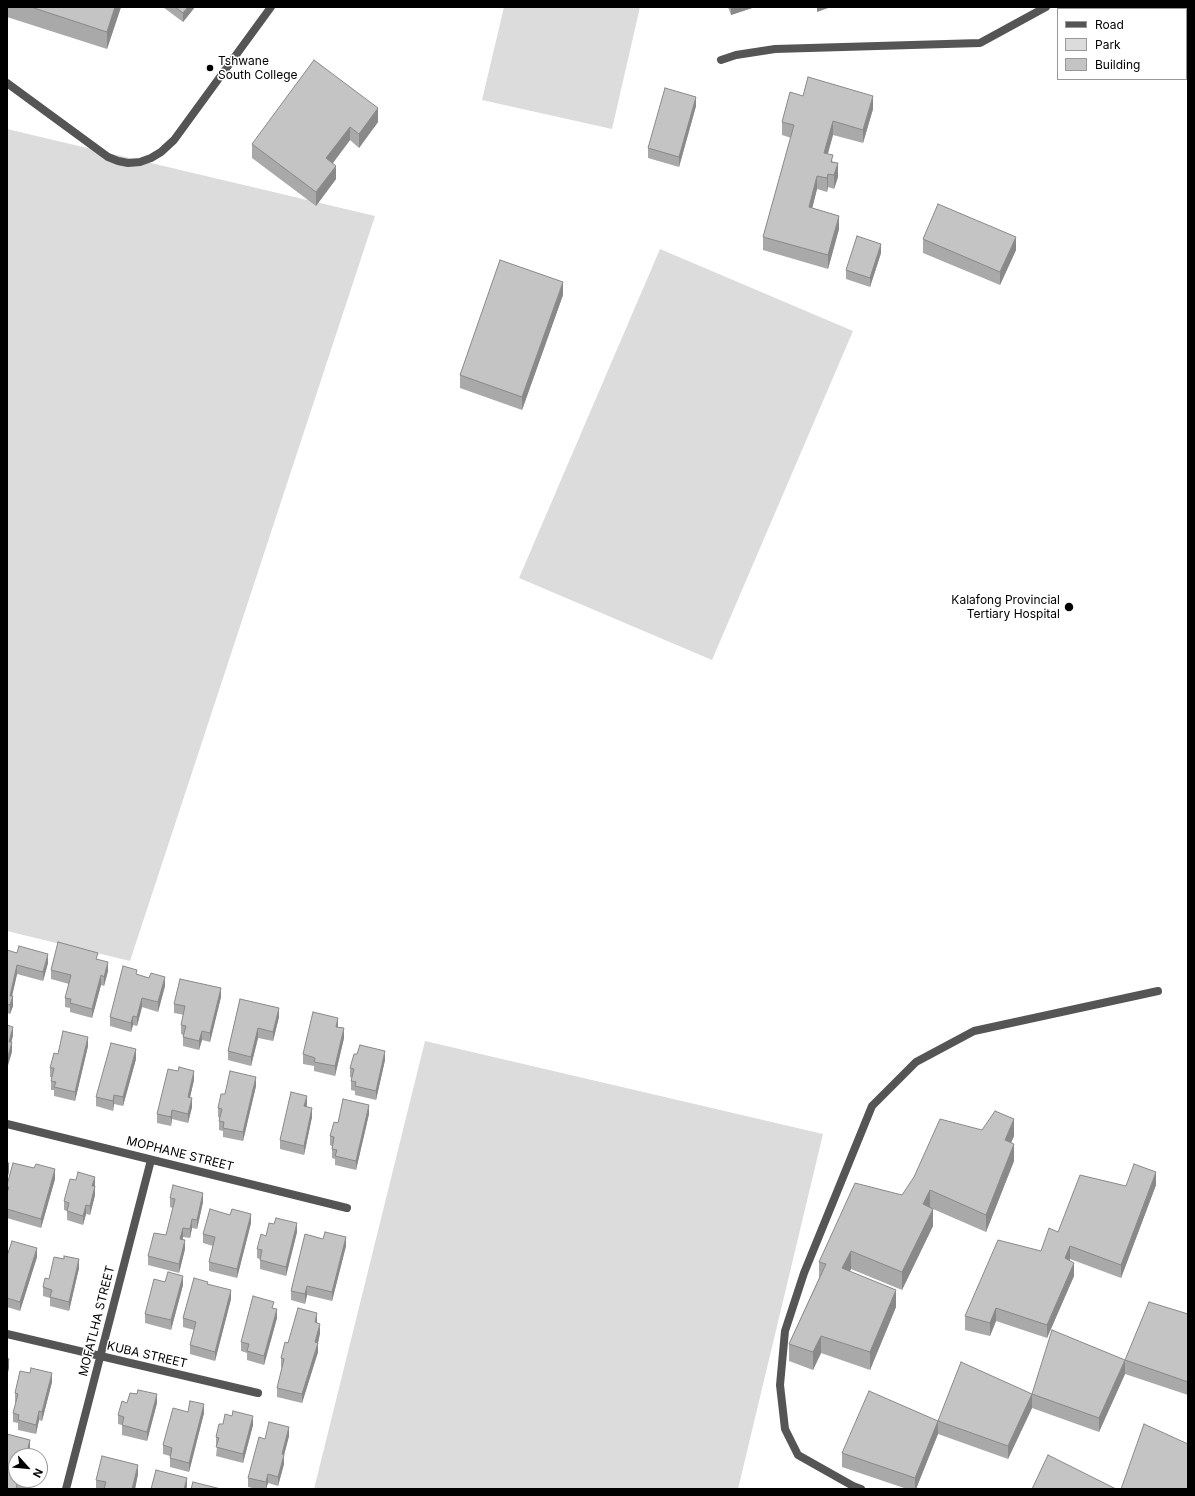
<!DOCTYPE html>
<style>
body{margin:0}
#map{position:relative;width:1195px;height:1496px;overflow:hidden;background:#fff;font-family:Inter,sans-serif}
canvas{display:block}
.frame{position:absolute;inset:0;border:8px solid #000;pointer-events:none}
.legend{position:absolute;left:1057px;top:8px;width:130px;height:72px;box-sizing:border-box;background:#fff;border:1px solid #999;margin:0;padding:5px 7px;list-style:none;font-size:12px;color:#000}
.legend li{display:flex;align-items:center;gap:8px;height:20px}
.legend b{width:20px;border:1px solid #999}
.north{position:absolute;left:8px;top:1448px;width:40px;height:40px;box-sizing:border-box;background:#fff;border:1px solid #999;border-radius:50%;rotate:117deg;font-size:11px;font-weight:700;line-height:16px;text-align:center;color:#000}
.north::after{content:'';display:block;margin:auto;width:14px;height:18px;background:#000;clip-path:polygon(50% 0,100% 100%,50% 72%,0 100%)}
</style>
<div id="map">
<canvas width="1195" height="1496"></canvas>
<div class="frame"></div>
<ul class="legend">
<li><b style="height:5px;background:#555"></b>Road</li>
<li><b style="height:11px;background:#dcdcdc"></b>Park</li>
<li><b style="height:11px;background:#c4c4c4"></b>Building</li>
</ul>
<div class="north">N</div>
</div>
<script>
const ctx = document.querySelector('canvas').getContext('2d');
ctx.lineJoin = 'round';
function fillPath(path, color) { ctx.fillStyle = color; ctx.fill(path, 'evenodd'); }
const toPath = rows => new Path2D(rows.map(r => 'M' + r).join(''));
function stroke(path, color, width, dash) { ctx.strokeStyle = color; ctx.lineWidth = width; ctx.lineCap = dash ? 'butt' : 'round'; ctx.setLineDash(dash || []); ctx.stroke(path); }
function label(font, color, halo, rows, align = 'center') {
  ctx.font = font + ' Inter,sans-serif'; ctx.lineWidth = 3; ctx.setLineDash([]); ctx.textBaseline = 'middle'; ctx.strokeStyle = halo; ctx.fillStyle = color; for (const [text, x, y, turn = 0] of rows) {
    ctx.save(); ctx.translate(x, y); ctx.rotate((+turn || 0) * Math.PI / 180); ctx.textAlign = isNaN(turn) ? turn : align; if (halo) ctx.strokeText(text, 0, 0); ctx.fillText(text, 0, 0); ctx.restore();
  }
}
const green = toPath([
 [504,7,640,7,612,129,482,100],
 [7,129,375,216,130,961,7,931],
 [660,249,853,331,712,660,519,578],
 [425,1041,823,1134,738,1489,314,1489]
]);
const lane = toPath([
 [7,83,108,157,118,161,128,163,140,162,151,158,161,152,174,140,271,7],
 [861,1489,853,1486,798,1455,785,1429,780,1385,785,1331,804,1273,872,1106,916,1062,974,1031,1158,991]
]);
const street = toPath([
 [721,60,736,55,775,49,980,43,1046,7],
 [7,1124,347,1208],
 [7,1334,258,1393],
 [66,1489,151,1160]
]);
const wall = toPath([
 [7,7,121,7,107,49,7,17],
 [163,7,195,7,183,22],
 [728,7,755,7,731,15],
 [803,96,873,109,863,143,833,135,828,154,833,162,838,177,834,189,828,187,827,192,817,189,812,208,839,229,828,269,763,250,763,237,791,138,782,135,782,122],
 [696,106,679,167,648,158,648,148],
 [378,122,359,148,350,140,333,163,336,179,316,206,252,158,252,144],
 [923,239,1016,250,1000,285,923,253],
 [881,253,870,287,846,279,846,270],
 [563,295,522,410,460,388,460,375],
 [7,950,48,963,43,981,17,974,12,996,13,1006,10,1014,7,1013],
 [98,959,108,971,104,986,101,985,92,1018,70,1012,70,1008,65,1007,65,998,69,984,51,979,51,970],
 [137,974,165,986,158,1012,142,1007,137,1026,133,1025,131,1032,110,1026,110,1017],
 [221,997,210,1042,202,1040,199,1050,183,1046,183,1035,181,1034,181,1025,184,1015,174,1013,174,1004],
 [240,999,279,1017,273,1041,258,1038,251,1066,228,1060,228,1051],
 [338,1027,344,1038,335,1076,314,1071,314,1066,303,1064,303,1054],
 [88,1046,75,1101,54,1096,54,1090,51,1090,51,1081,52,1077,50,1077,50,1068,58,1054],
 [136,1059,123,1106,114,1104,113,1111,96,1106,96,1097],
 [385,1060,376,1100,355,1095,355,1091,351,1090,351,1081,352,1078,350,1077,350,1068],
 [194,1080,190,1097,192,1107,188,1123,172,1119,171,1126,157,1123,157,1114],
 [256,1086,243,1141,223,1137,223,1131,219,1130,219,1121,220,1118,218,1117,218,1108,225,1094],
 [307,1105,306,1107,312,1117,304,1155,280,1149,280,1140],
 [369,1114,356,1170,335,1165,335,1159,332,1158,332,1146,330,1145,330,1136,338,1123],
 [982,1130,1014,1136,1011,1143,1014,1161,986,1232,933,1209,933,1226,902,1290,851,1269,850,1271,896,1307,870,1370,821,1353,813,1370,789,1361,789,1344,819,1278,819,1262,902,1195],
 [55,1179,41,1228,7,1218,7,1185],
 [1156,1185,1121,1278,1070,1259,1070,1261,1074,1276,1047,1338,996,1321,990,1336,965,1330,965,1316,1041,1251,1126,1186],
 [95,1186,95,1195,90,1215,86,1214,83,1225,67,1220,67,1211,64,1210,64,1201],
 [170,1198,203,1202,197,1229,192,1228,190,1238,183,1237,183,1240,185,1249,179,1273,148,1265,148,1256,166,1235,173,1208,170,1207],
 [251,1223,237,1278,209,1271,209,1262,213,1246,203,1243,203,1234],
 [297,1232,286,1276,260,1269,260,1259,257,1258,257,1249,266,1236],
 [346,1246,332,1301,307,1295,305,1304,291,1300,291,1291],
 [7,1256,37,1257,20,1311,7,1307],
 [79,1268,69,1311,50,1306,50,1298,43,1296,43,1287,49,1279],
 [165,1282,183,1285,171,1330,145,1323,145,1314],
 [208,1284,231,1299,215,1361,190,1354,190,1345,194,1330,183,1327,183,1318],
 [274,1308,277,1318,264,1365,247,1360,247,1353,241,1351,241,1342],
 [1188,1314,1188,1395,1125,1374,1125,1360],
 [317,1322,317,1323,320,1333,318,1343,318,1352,302,1403,277,1397,277,1388,282,1368,281,1367,281,1358,288,1343],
 [1125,1374,1099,1432,1032,1408,1008,1459,938,1434,916,1489,907,1489,842,1467,842,1453,938,1421,1032,1394],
 [52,1382,42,1421,39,1420,36,1434,18,1430,18,1423,13,1422,13,1413,16,1402,15,1402,15,1393],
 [127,1403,157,1403,147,1441,122,1435,122,1425,118,1424,118,1415],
 [188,1412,204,1413,189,1472,170,1467,170,1456,163,1454,163,1445],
 [223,1424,253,1425,243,1463,216,1456,217,1447,216,1446,216,1437],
 [7,1434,30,1440,30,1449,29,1456,16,1456,16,1480,28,1480,26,1489,7,1489],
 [289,1436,284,1455,284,1464,278,1486,268,1483,266,1489,257,1489,248,1487,248,1478,265,1439],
 [138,1474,135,1489,96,1489,96,1480]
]);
const shadedWall = toPath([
 [115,7,121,7,107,49,107,32],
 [188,7,195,7,183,22,183,13],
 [731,7,755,7,731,15],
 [817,7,831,7,817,12],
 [873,96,873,109,863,143,863,130],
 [696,97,696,106,679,167,679,157],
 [378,108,378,122,359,148,359,134],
 [833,121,833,135,824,166,824,153],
 [350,127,350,140,326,172,326,158],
 [838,163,838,177,834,189,834,175],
 [336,166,336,179,316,206,316,192],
 [828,174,828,187,827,192,827,178],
 [817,176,817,189,809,221,809,207],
 [839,216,839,229,828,269,828,255],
 [1016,237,1016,250,1000,285,1000,272],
 [881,244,881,253,870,287,870,278],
 [563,282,563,295,522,410,522,397],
 [48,954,48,963,43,981,43,972],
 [108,962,108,971,104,986,104,977],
 [17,965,17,974,10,1005,10,996],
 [101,975,101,985,92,1018,92,1009],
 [165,977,165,986,158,1012,158,1002],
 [221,988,221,997,210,1042,210,1033],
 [13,996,13,1006,10,1014,10,1005],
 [142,998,142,1007,137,1026,137,1017],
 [279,1008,279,1017,273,1041,273,1032],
 [133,1016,133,1025,131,1032,131,1023],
 [338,1018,338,1027,336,1027],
 [13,1027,13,1036,9,1051,9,1042],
 [258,1028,258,1038,251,1066,251,1057],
 [344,1028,344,1038,335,1076,335,1066],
 [202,1031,202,1040,199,1050,199,1041],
 [88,1037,88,1046,75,1101,75,1092],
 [12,1042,12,1052,7,1069,7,1060],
 [136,1049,136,1059,123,1106,123,1097],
 [385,1051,385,1060,376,1100,376,1091],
 [194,1071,194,1080,188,1106,188,1097],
 [256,1077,256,1086,243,1141,243,1132],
 [114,1095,114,1104,113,1111,113,1101],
 [307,1096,307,1105,304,1116,304,1106],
 [192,1098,192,1107,188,1123,188,1114],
 [369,1105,369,1114,356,1170,356,1161],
 [312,1108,312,1117,304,1155,304,1146],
 [172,1110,172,1119,171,1126,171,1117],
 [1014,1119,1014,1136,1005,1157,1005,1140],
 [1014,1144,1014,1161,986,1232,986,1215],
 [9,1163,9,1172,7,1180,7,1170],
 [55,1169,55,1179,41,1228,41,1219],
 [1156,1172,1156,1185,1121,1278,1121,1265],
 [95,1177,95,1186,92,1186],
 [95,1186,95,1195,90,1215,90,1206],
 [930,1190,930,1208,923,1204],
 [203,1193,203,1202,197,1229,197,1220],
 [86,1205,86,1214,83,1225,83,1216],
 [933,1209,933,1226,902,1290,902,1272],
 [251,1214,251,1223,237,1278,237,1269],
 [192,1219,192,1228,190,1238,190,1229],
 [297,1223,297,1232,286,1276,286,1267],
 [183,1228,183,1237,180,1248,180,1239],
 [346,1237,346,1246,332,1301,332,1292],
 [185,1240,185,1249,179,1273,179,1264],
 [1070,1246,1070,1259,1065,1272,1065,1258],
 [37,1248,37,1257,20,1311,20,1302],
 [851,1251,851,1269,842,1285,842,1268],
 [79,1259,79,1268,69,1311,69,1302],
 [1074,1263,1074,1276,1047,1338,1047,1325],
 [183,1276,183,1285,171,1330,171,1320],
 [307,1286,307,1295,305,1304,305,1294],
 [231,1290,231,1299,215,1361,215,1352],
 [896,1290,896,1307,870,1370,870,1352],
 [996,1308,996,1321,990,1336,990,1323],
 [277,1309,277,1318,264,1365,264,1356],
 [317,1313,317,1322,315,1332,315,1322],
 [320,1324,320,1333,318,1343,318,1352,302,1403,302,1394],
 [821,1336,821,1353,813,1370,813,1352],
 [9,1359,9,1368,7,1377,7,1368],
 [1125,1360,1125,1374,1099,1432,1099,1418],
 [52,1373,52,1382,42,1421,42,1412],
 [157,1394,157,1403,147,1441,147,1432],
 [1032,1394,1032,1408,1008,1459,1008,1446],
 [204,1404,204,1413,189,1472,189,1463],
 [39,1411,39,1420,36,1434,36,1425],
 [253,1416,253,1425,243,1463,243,1454],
 [938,1421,938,1434,916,1489,915,1489,915,1478],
 [289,1427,289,1436,282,1463,282,1454],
 [30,1440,30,1449,29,1456,26,1456],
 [284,1455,284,1464,278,1486,278,1477],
 [138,1465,138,1474,135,1489,132,1489],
 [268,1474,268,1483,266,1489,266,1482],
 [187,1478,187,1487,186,1489,184,1489],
 [26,1480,28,1480,26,1489,25,1489]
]);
const building = toPath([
 [31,7,115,7,107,32,31,7],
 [175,7,188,7,183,13,175,7],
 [314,60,378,108,359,134,350,127,326,158,336,166,316,192,252,144,314,60],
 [808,77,873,96,863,130,833,121,824,153,833,155,831,162,838,163,834,175,828,174,827,178,817,176,809,207,839,216,828,255,763,237,794,125,782,122,790,92,803,96,808,77],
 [665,88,696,97,679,157,648,148,665,88],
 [938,204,1016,237,1000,272,923,239,938,204],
 [857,236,881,244,870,278,846,270,857,236],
 [500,260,563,282,522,397,460,375,500,260],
 [58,942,98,953,96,959,108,962,104,977,101,975,92,1009,70,1003,71,999,65,998,71,975,51,970,58,942],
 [19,946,48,954,43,972,17,965,10,996,13,996,10,1005,7,1004,7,950,17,953,19,946],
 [123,966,137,970,136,974,149,978,151,973,165,977,158,1002,142,998,137,1017,133,1016,131,1023,110,1017,123,966],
 [180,979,221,988,210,1033,202,1031,199,1041,183,1037,186,1026,181,1025,185,1006,174,1004,180,979],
 [240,999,279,1008,273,1032,258,1028,251,1057,228,1051,240,999],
 [313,1012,338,1018,336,1027,344,1028,335,1066,314,1062,315,1058,303,1054,313,1012],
 [7,1025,13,1027,9,1042,12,1042,7,1060,7,1025],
 [63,1031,88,1037,75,1092,54,1087,56,1082,51,1081,54,1068,50,1068,54,1053,58,1054,63,1031],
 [111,1043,136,1049,123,1097,114,1095,113,1101,96,1097,111,1043],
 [360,1045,385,1051,376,1091,355,1086,356,1082,351,1081,354,1069,350,1068,354,1054,357,1054,360,1045],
 [179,1067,194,1071,188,1097,192,1098,188,1114,172,1110,171,1117,157,1114,168,1069,178,1071,179,1067],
 [230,1071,256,1077,243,1132,223,1128,224,1122,219,1121,222,1109,218,1108,221,1094,225,1094,230,1071],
 [291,1092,307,1096,304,1106,312,1108,304,1146,280,1140,291,1092],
 [343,1099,369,1105,356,1161,335,1156,337,1150,332,1149,334,1137,330,1136,334,1122,338,1123,343,1099],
 [995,1111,1014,1119,1005,1140,1014,1144,986,1215,930,1190,923,1204,933,1209,902,1272,851,1251,842,1268,896,1290,870,1352,821,1336,813,1352,789,1344,826,1264,819,1262,855,1183,902,1195,914,1177,940,1119,982,1130,995,1111],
 [7,1163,9,1163,7,1170,7,1163],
 [13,1163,34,1168,36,1164,55,1169,41,1219,7,1209,7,1193,9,1187,7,1187,7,1185,13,1163],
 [1134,1164,1156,1172,1121,1265,1070,1246,1065,1258,1074,1263,1047,1325,996,1308,990,1323,965,1316,998,1240,1041,1251,1049,1228,1058,1232,1080,1175,1126,1186,1134,1164],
 [78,1172,95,1177,92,1186,95,1186,90,1206,86,1205,83,1216,67,1211,69,1203,64,1201,70,1179,76,1180,78,1172],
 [173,1185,203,1193,197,1220,192,1219,190,1229,183,1228,180,1239,185,1240,179,1264,148,1256,154,1233,166,1235,175,1199,170,1198,173,1185],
 [210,1209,230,1215,232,1209,251,1214,237,1269,209,1262,215,1237,203,1234,210,1209],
 [276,1218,297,1223,286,1267,260,1260,262,1250,257,1249,261,1234,266,1236,269,1223,274,1224,276,1218],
 [325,1232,346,1237,332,1292,307,1286,305,1294,291,1291,305,1234,323,1239,325,1232],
 [12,1241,37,1248,20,1302,7,1298,7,1256,12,1241],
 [64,1256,79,1259,69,1302,50,1297,52,1290,43,1287,45,1278,49,1279,54,1257,64,1259,64,1256],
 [168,1272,183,1276,171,1320,145,1314,154,1279,165,1282,168,1272],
 [194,1278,208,1282,207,1284,231,1290,215,1352,190,1345,196,1322,183,1318,194,1278],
 [253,1296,274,1302,272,1308,277,1309,264,1356,247,1351,249,1344,241,1342,253,1296],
 [1149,1302,1188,1314,1188,1382,1125,1360,1149,1302],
 [298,1308,317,1313,315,1322,320,1324,315,1342,318,1343,302,1394,277,1388,284,1359,281,1358,285,1342,288,1343,298,1308],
 [1052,1330,1125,1360,1099,1418,1032,1394,1052,1330],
 [7,1358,9,1359,7,1368,7,1358],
 [961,1362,1032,1394,1008,1446,938,1421,961,1362],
 [31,1368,52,1373,42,1412,39,1411,36,1425,18,1420,19,1415,13,1413,18,1394,15,1393,20,1371,30,1373,31,1368],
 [138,1390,157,1394,147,1432,122,1425,124,1417,118,1415,122,1401,127,1403,130,1393,137,1394,138,1390],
 [869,1391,938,1421,915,1478,842,1453,869,1391],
 [190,1401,204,1404,189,1463,170,1458,172,1448,163,1445,173,1408,188,1412,190,1401],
 [233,1411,253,1416,243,1454,216,1447,219,1438,216,1437,219,1424,223,1424,225,1414,232,1416,233,1411],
 [269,1422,289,1427,282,1454,284,1455,278,1477,268,1474,266,1482,248,1478,259,1437,265,1439,269,1422],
 [1144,1424,1188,1444,1188,1489,1121,1489,1144,1424],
 [7,1434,30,1440,26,1456,16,1456,16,1480,26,1480,25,1486,17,1484,16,1489,7,1489,7,1434],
 [1048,1455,1116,1489,1032,1489,1048,1455],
 [102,1456,138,1465,132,1489,104,1489,106,1482,96,1480,102,1456],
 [156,1470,187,1478,184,1489,151,1489,156,1470],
 [193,1482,221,1489,191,1489,193,1482]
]);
const markers = [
 [210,68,4,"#000"],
 [1069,607,5,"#000"]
];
const poiNames = [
 ["Tshwane",218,61],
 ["South College",218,75],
 ["Kalafong Provincial",1060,600,"right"],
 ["Tertiary Hospital",1060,614,"right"]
];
const streetNames = [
 ["MOPHANE STREET",180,1154,14],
 ["MOFATLHA STREET",97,1321,-76],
 ["KUBA STREET",147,1355,13]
];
fillPath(green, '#dcdcdc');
stroke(lane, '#555', 8);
stroke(street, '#555', 8);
fillPath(wall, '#a9a9a9');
fillPath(shadedWall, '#898989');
fillPath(building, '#c4c4c4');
stroke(building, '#898989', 1);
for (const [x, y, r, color] of markers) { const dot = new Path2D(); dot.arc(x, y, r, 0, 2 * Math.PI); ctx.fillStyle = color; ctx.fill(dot); stroke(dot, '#fff', 1.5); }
label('12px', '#000', '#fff', poiNames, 'left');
label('12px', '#000', '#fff', streetNames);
</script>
